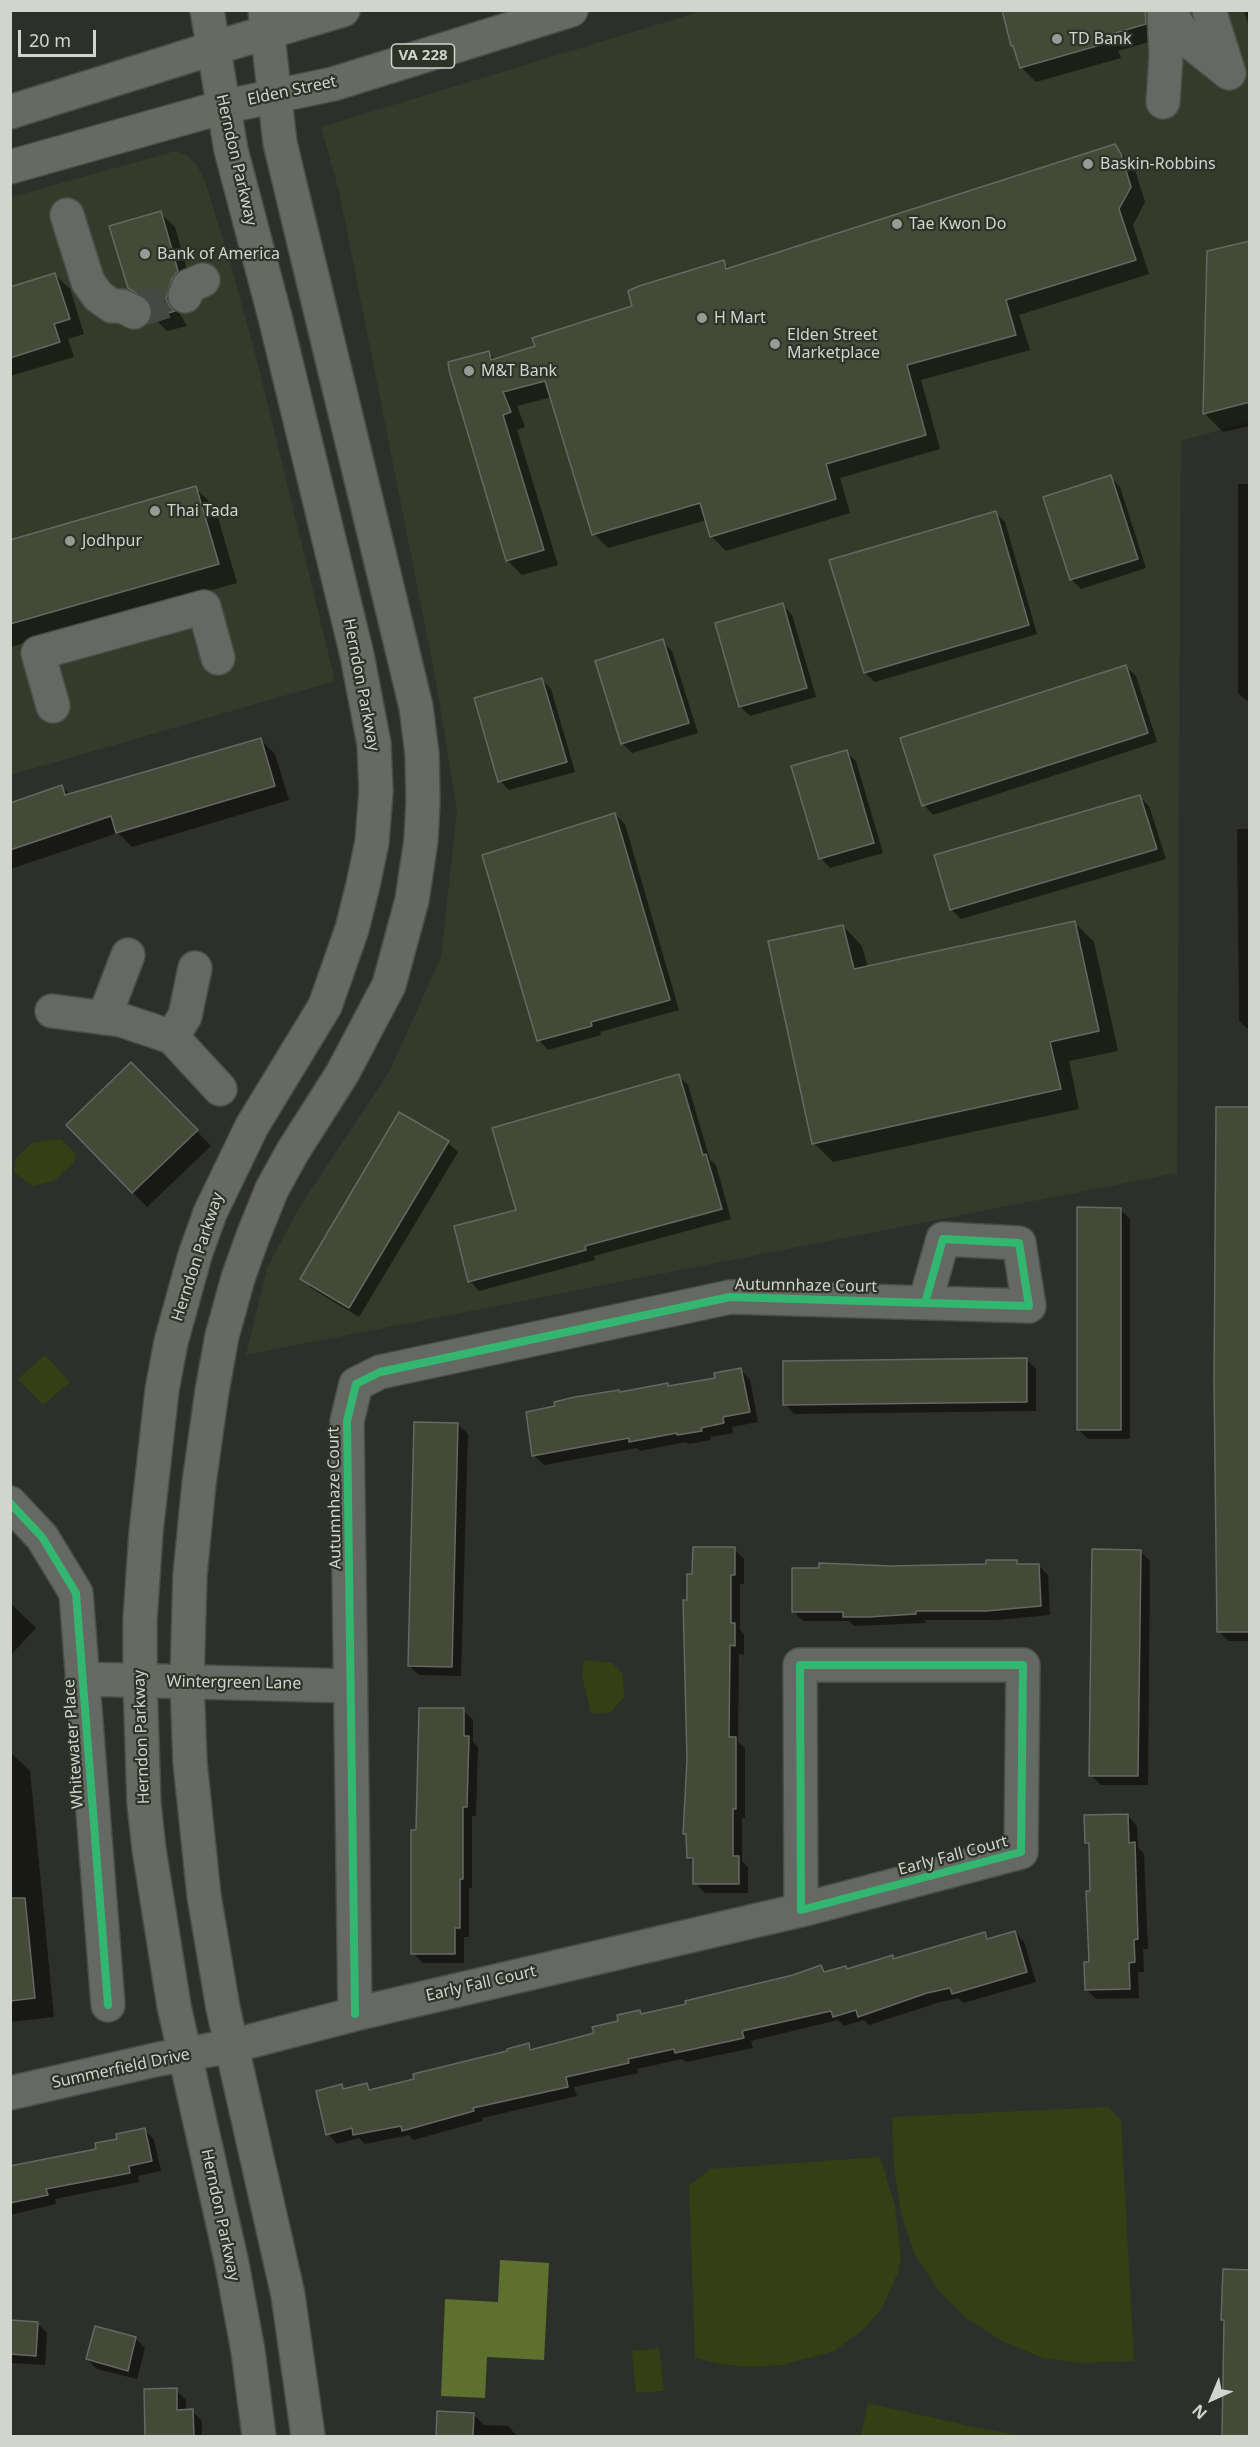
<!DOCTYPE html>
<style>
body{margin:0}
#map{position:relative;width:1260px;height:2447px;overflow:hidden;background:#2d2f2a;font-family:"Noto Sans",sans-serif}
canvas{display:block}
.frame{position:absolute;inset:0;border:12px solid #d2d5ce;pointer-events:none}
.north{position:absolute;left:1182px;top:2369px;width:60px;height:60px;-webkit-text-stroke:4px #2e3227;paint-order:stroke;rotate:224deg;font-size:16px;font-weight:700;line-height:24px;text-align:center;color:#d2d5ce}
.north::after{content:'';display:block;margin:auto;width:21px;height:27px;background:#d2d5ce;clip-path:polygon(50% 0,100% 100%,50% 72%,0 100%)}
.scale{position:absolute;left:18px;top:30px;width:78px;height:27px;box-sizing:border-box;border:3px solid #d2d5ce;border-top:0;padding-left:8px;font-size:18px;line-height:21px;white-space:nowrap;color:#d2d5ce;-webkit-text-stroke:4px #2e3227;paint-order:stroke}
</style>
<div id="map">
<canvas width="1260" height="2447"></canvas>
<div class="frame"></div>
<div class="north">N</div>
<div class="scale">20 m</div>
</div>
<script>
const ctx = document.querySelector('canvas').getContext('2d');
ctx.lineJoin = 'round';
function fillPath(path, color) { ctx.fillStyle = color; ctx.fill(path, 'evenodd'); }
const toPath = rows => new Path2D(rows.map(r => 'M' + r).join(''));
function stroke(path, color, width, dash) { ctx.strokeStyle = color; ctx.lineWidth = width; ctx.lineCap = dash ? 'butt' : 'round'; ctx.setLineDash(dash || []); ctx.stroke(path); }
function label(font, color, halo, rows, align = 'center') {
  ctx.font = font + ' "Noto Sans",sans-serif'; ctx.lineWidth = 4.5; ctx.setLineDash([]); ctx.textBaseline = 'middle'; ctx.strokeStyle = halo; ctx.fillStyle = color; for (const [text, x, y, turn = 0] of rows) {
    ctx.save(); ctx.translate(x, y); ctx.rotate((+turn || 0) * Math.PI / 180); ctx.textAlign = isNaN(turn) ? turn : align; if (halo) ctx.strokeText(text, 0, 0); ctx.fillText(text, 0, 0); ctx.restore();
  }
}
const built = toPath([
 [702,11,1249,11,1249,422,1181,441,1177,1173,246,1355,267,1268,300,1206,389,1072,441,957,457,811,436,681,339,191,321,127],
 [176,151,188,156,196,164,205,181,229,258,257,360,335,681,11,775,11,197]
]);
const green = toPath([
 [61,1139,76,1154,75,1161,54,1181,32,1186,14,1172,16,1158,32,1143],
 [45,1355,70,1382,43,1405,18,1379],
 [584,1660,612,1663,623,1674,624,1697,611,1712,591,1714,582,1675],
 [1108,2107,1121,2120,1134,2361,1081,2363,1043,2358,1002,2341,965,2317,939,2291,915,2255,901,2214,894,2167,892,2117],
 [880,2157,895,2206,901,2258,898,2272,882,2308,865,2328,834,2351,782,2365,751,2367,721,2364,695,2358,689,2186,710,2169],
 [659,2348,664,2391,636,2393,632,2351],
 [868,2403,974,2427,1022,2436,861,2436]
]);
const water = toPath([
 [500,2260,549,2263,544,2360,487,2357,485,2398,441,2396,445,2299,498,2302]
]);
const shadow = toPath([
 [1250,10,1250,29,1244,11],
 [1144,14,1152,41,1118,51,1121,58,1036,82,1021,67,1016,50,1012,46],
 [1115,146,1135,170,1145,202,1133,225,1149,274,1019,315,1030,350,921,380,940,449,840,478,850,513,726,551,711,536,707,520,608,548,594,534,552,397,517,406,525,427,517,430,558,565,522,575,507,560,488,353,496,360,537,347,634,307,723,262,730,269],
 [160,213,175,227,192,287,186,294,180,314,187,326,167,331,153,317,154,308,144,303,129,288],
 [1250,243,1250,426,1223,432,1204,413],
 [55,275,70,289,84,334,68,339,74,357,10,376,10,289],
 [1111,477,1120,487,1146,568,1081,589,1071,579],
 [1238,484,1250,484,1250,703,1238,693],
 [195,488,215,507,237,583,10,647,10,541],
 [996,513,1005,522,1037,634,875,682,865,673],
 [783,605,792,615,816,697,750,716,740,706],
 [662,641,672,651,698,733,632,753,622,743],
 [1126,667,1136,676,1157,742,933,815,924,805],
 [542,680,551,689,575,772,509,790,500,781],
 [261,740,275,754,289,800,132,847,118,833,10,869,10,804,62,787,70,795],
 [846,752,856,761,883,853,830,868,821,858],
 [1139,796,1149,806,1166,859,961,919,951,909],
 [615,814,625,824,679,1010,600,1032,601,1035,548,1050,539,1040],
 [1237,829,1250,829,1250,1031,1239,1021],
 [1075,923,1094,942,1118,1051,1069,1061,1079,1109,833,1162,814,1143,843,926,862,946,868,968],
 [678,1076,688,1085,710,1160,716,1165,731,1219,594,1256,595,1260,479,1291,470,1281,517,1211],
 [146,1078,211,1146,147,1207,68,1125],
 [1250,1108,1250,1641,1228,1641,1219,1631],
 [399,1114,448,1143,458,1152,359,1317,311,1288,302,1278],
 [1120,1209,1130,1219,1130,1439,1088,1439,1079,1430],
 [1026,1359,1036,1369,1036,1411,794,1414,785,1404],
 [741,1370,750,1380,758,1422,732,1427,733,1433,710,1437,711,1440,689,1444,686,1442,640,1451,637,1448,544,1465,534,1455,667,1385,669,1387,717,1379],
 [458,1424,468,1434,461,1676,419,1675,409,1666],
 [734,1549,744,1559,744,1584,740,1584,740,1630,744,1634,744,1655,739,1654,738,1742,745,1748,745,1818,742,1818,742,1861,748,1867,748,1893,705,1893,695,1883,695,1864,688,1857,688,1837,685,1833,688,1760,688,1602,693,1575],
 [1140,1551,1150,1561,1148,1785,1101,1785,1091,1775],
 [1017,1561,1021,1566,1038,1565,1048,1575,1050,1615,997,1620,925,1620,925,1623,854,1626,849,1621,803,1621,794,1612,891,1567,988,1566],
 [10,1603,36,1628,10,1656],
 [463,1710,473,1720,473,1742,478,1747,476,1816,472,1816,472,1888,469,1888,469,1937,464,1937,464,1963,423,1963,413,1953,417,1832],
 [10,1752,30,1771,54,2017,11,2022],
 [1128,1816,1137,1826,1138,1847,1144,1854,1148,1949,1143,1949,1144,1972,1138,1972,1139,1998,1096,1999,1086,1989,1090,1964,1092,1893,1091,1847,1086,1843],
 [1015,1932,1024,1942,1036,1982,963,2003,958,1998,937,2003,869,2025,864,2020,844,2026,838,2020,751,2041,753,2048,686,2062,682,2059,637,2069,638,2073,574,2087,577,2096,482,2118,482,2121,413,2140,409,2135,365,2144,359,2138,337,2144,328,2134,342,2086,346,2090,367,2085,373,2091,528,2045,534,2050,595,2034,640,2012,643,2015,688,2005,821,1967,827,1973,846,1967,848,1970,892,1957,896,1960,985,1933,991,1940],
 [145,2130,154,2140,161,2171,138,2176,139,2182,55,2199,56,2204,10,2215,10,2169,98,2150],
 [10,2322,37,2323,47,2333,45,2365,10,2363],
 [135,2338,145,2348,137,2379,97,2369,87,2359],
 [176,2390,186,2400,186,2411,192,2411,202,2421,202,2436,147,2436,145,2391],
 [438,2413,473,2414,484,2425,508,2426,517,2436,437,2436]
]);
const building = toPath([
 [1002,10,1145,10,1146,24,1105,36,1107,43,1020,68,1013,46,1011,46,1002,10],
 [1115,144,1121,154,1131,187,1119,209,1136,260,1006,300,1016,335,907,365,926,435,826,464,836,499,710,537,700,503,592,535,545,381,503,392,511,412,503,415,544,550,506,561,449,370,448,362,489,351,491,360,535,346,532,338,632,306,628,291,639,286,724,260,726,269,1115,144],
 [161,211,178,271,172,279,166,298,170,307,175,311,151,318,153,310,149,301,128,288,109,226,161,211],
 [1250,241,1250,402,1203,414,1207,251,1250,241],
 [55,273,70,319,54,324,60,342,10,358,10,287,55,273],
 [1111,475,1138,559,1070,580,1043,497,1111,475],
 [196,486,219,564,10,624,10,540,196,486],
 [996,511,1029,625,864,673,829,560,996,511],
 [783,603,807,688,739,707,715,623,783,603],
 [663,639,689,723,621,744,595,661,663,639],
 [1126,665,1148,733,922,806,900,738,1126,665],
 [542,678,567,762,498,782,474,698,542,678],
 [261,738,275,786,116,833,111,816,10,850,10,803,62,785,65,795,261,738],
 [847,750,874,843,819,859,791,766,847,750],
 [1140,795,1157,849,950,910,934,855,1140,795],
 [615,813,670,1000,591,1022,592,1026,537,1041,482,855,615,813],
 [1075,921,1099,1031,1050,1042,1061,1089,812,1144,768,941,843,925,854,969,1075,921],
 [131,1062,198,1130,132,1193,66,1125,131,1062],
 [679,1074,703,1155,706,1154,722,1209,585,1246,586,1250,468,1282,454,1226,516,1210,492,1128,679,1074],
 [1216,1107,1250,1107,1250,1632,1217,1632,1214,1382,1216,1107],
 [399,1112,449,1141,349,1308,300,1279,399,1112],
 [1077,1207,1121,1208,1121,1430,1077,1430,1077,1207],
 [1027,1358,1027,1402,783,1405,783,1361,1027,1358],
 [741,1368,750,1412,723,1417,724,1423,701,1428,702,1431,677,1435,677,1433,629,1442,629,1438,532,1456,526,1412,555,1406,554,1402,575,1397,619,1390,620,1392,668,1383,668,1386,715,1378,714,1373,741,1368],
 [414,1422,458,1423,452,1667,408,1666,414,1422],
 [693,1547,735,1547,735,1575,731,1575,731,1623,735,1623,735,1646,730,1645,729,1737,736,1737,736,1809,733,1809,733,1856,739,1856,739,1884,693,1884,693,1858,687,1858,686,1834,683,1834,687,1760,683,1600,687,1600,687,1574,692,1574,693,1547],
 [1092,1549,1141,1550,1138,1776,1089,1776,1092,1549],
 [986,1560,1017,1560,1017,1564,1039,1564,1041,1606,986,1611,916,1611,916,1614,868,1617,843,1617,843,1612,792,1612,792,1568,819,1568,819,1563,891,1566,986,1564,986,1560],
 [419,1708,464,1708,464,1736,469,1736,467,1807,463,1807,463,1879,460,1879,460,1928,455,1928,455,1954,411,1954,411,1830,416,1830,419,1708],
 [1128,1814,1129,1843,1135,1842,1138,1939,1134,1940,1135,1962,1129,1963,1130,1989,1085,1990,1084,1962,1089,1962,1086,1891,1090,1891,1089,1843,1085,1843,1084,1815,1128,1814],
 [10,1898,25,1898,35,1998,10,2001,10,1898],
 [1015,1931,1027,1972,993,1982,952,1994,950,1988,927,1993,858,2017,856,2010,833,2017,831,2011,742,2031,744,2038,675,2053,674,2049,628,2059,629,2063,566,2077,568,2087,473,2108,474,2111,402,2131,401,2126,353,2135,352,2128,326,2135,316,2091,342,2084,343,2089,367,2083,369,2090,414,2079,413,2074,507,2051,507,2049,529,2043,530,2050,594,2033,592,2027,618,2021,617,2015,640,2010,641,2014,686,2004,685,2001,793,1975,821,1965,824,1972,846,1966,847,1969,893,1955,893,1959,985,1932,987,1939,1015,1931],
 [145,2128,152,2161,129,2166,130,2173,46,2189,48,2195,10,2203,10,2166,96,2149,95,2143,117,2139,116,2134,145,2128],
 [1223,2269,1250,2270,1250,2436,1222,2436,1224,2320,1221,2320,1223,2269],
 [10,2320,38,2322,36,2356,10,2354,10,2320],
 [95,2326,136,2337,128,2371,86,2359,95,2326],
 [177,2388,177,2410,193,2409,194,2436,145,2436,144,2389,177,2388],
 [437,2411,474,2413,473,2436,436,2436,437,2411]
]);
const minorTunnel = toPath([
 [134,312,185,296]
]);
const minor = toPath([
 [1167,10,1189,41,1229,73],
 [1209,10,1229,73],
 [1163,102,1166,56,1164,10],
 [67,215,88,282,98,296,112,306,122,306,134,312],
 [185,296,189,286,203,280],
 [53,706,38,653,204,607,218,658],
 [195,968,185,1016,172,1037,220,1089],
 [52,1011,121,1020,172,1037],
 [104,1018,128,955],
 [10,1503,42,1537,76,1593,108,2005],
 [800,1665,1023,1665,1021,1852,801,1910,800,1665],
 [82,1679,350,1686],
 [355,2014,347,1421,356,1384,380,1372,730,1297,1029,1306,1019,1243,943,1239,925,1303],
 [10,2093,159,2059,232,2046,355,2014,801,1910]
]);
const major = toPath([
 [207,10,231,150,275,317,357,655,374,744,376,791,372,842,363,885,352,929,325,1006,252,1126,210,1213,195,1255,171,1342,162,1390,146,1532,140,1620,140,1681,144,1804,149,1849,174,2006,232,2264,248,2351,259,2436],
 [265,10,280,143,416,707,422,754,423,801,421,840,412,900,389,985,342,1074,293,1151,272,1189,253,1236,238,1278,222,1336,212,1391,199,1483,190,1575,187,1682,190,1762,204,1896,223,2008,288,2295,308,2436],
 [10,112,214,48,343,10],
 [10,167,223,107,333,84,571,10]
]);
const cycleway = toPath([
 [10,1503,42,1537,76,1593,108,2005],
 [800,1665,1023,1665,1021,1852,801,1910,800,1665],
 [355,2014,347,1421,356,1384,380,1372,730,1297,1029,1306,1019,1243,943,1239,925,1303]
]);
const markers = [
 [1057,39,6,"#989b95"],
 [1088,164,6,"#989b95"],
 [897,224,6,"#989b95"],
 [145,254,6,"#989b95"],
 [702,318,6,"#989b95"],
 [775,344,6,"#989b95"],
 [469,371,6,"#989b95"],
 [155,511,6,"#989b95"],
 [70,541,6,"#989b95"]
];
const shields = [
 [423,56,63]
];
const shieldNames = [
 ["VA 228",423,56]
];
const poiNames = [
 ["TD Bank",1069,39],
 ["Baskin-Robbins",1100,164],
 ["Tae Kwon Do",909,224],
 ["Bank of America",157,254],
 ["H Mart",714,318],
 ["Elden Street",787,335],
 ["Marketplace",787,353],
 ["M&T Bank",481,371],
 ["Thai Tada",167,511],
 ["Jodhpur",82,541]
];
const streetNames = [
 ["Elden Street",292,91,-12],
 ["Herndon Parkway",236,160,77],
 ["Herndon Parkway",361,685,79],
 ["Herndon Parkway",198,1257,-72],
 ["Autumnhaze Court",806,1286,1],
 ["Autumnhaze Court",335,1498,-91],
 ["Wintergreen Lane",234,1683,1],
 ["Herndon Parkway",142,1737,-92],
 ["Whitewater Place",74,1744,-94],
 ["Early Fall Court",953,1856,-15],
 ["Early Fall Court",481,1984,-13],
 ["Summerfield Drive",121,2069,-12],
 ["Herndon Parkway",220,2215,78]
];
fillPath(built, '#353a2a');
fillPath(green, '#343f13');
fillPath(water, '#5d702e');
fillPath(shadow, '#0007');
fillPath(building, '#444938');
stroke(building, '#666863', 1.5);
stroke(minorTunnel, '#464843', 33, [33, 16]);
stroke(minor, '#4b4d47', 36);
stroke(major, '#4b4d47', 36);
stroke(minor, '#666863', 33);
stroke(major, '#676a60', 33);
stroke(cycleway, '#33b770', 8);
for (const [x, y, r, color] of markers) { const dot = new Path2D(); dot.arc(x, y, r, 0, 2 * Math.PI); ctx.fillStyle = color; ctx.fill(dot); stroke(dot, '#2e3227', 2); }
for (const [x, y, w] of shields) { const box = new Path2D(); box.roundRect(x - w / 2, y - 12, w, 24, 4.5); ctx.fillStyle = '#2e3227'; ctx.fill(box); stroke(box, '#d2d5ce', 1.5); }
label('bold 15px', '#d2d5ce', null, shieldNames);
label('16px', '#d2d5ce', '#2e3227', poiNames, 'left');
label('16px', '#d2d5ce', '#2e3227', streetNames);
</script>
